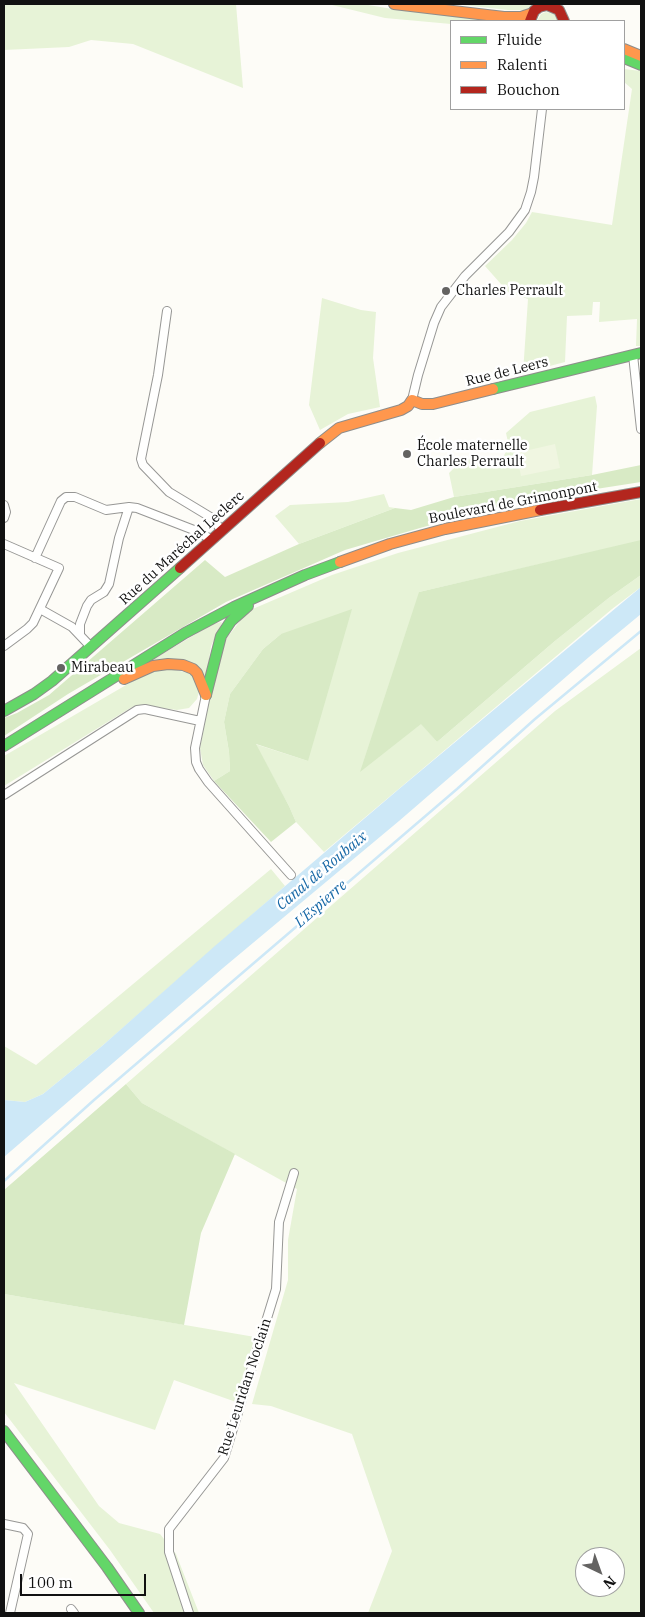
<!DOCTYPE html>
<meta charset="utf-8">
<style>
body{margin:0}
#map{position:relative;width:645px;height:1617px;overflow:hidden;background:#fdfcf7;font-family:"IBM Plex Serif",serif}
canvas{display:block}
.frame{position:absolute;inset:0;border:5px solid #111;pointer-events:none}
.legend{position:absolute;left:450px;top:20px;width:175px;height:90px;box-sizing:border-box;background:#fff;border:1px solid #a0a0a0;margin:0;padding:6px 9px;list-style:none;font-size:15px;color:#111}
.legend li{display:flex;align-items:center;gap:10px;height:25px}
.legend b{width:25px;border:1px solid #a0a0a0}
.north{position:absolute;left:575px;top:1547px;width:50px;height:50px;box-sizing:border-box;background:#fff;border:1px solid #a0a0a0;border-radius:50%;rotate:138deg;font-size:14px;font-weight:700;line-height:20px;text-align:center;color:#111}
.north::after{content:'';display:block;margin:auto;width:18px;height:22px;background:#646362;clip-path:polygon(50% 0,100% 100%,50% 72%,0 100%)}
.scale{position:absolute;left:20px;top:1574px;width:126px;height:22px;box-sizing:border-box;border:2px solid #111;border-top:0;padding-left:6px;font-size:15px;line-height:18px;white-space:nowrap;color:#111;-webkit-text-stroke:4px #fff;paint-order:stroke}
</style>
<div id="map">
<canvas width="645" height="1617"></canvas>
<div class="frame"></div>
<ul class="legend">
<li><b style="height:6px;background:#63d668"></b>Fluide</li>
<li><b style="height:6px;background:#ff974d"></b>Ralenti</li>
<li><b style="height:6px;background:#b3261e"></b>Bouchon</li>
</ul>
<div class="north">N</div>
<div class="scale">100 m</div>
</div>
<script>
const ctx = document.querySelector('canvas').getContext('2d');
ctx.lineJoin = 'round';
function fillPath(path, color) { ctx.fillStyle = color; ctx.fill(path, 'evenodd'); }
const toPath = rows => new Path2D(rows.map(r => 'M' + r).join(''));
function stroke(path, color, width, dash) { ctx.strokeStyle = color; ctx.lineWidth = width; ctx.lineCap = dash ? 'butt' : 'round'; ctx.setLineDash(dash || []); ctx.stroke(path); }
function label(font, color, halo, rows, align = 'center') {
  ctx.font = font + ' "IBM Plex Serif",serif'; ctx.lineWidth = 5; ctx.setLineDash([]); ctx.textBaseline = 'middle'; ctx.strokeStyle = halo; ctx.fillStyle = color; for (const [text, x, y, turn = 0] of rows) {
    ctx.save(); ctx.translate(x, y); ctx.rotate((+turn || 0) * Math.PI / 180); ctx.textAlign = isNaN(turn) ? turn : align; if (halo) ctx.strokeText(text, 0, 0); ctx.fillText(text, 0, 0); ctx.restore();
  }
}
const green = toPath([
 [4,4,236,4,243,88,133,44,91,40,69,47,4,50],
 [328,4,362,4,405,11,460,15,492,21,451,21,451,24,385,18],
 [454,4,532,4,529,8,524,10,508,10],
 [546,12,554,14,558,21,537,21,541,14],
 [624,69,641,71,641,346,636,346,637,319,599,322,600,302,593,302,592,315,567,316,565,362,523,373,528,299,508,292,485,266,512,240,526,223,532,212,612,225,632,89,624,82],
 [322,298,361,310,376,312,373,358,380,407,348,414,320,430,309,405],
 [595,396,597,406,592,475,454,497,449,473,462,460,503,457,509,447,506,433,530,412],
 [384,494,389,507,395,508,299,544,275,516,290,505,348,502],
 [641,499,640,541,419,592,421,723,437,742,555,641,610,597,641,575,641,587,612,609,324,852,296,822,289,806,255,744,308,761,281,634,263,649,230,694,224,722,229,752,230,771,214,781,203,765,200,748,214,675,222,644,248,611,332,575,398,553,520,521],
 [221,622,222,623,211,646,207,673,205,676,152,660,213,624],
 [641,648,641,1613,368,1613,392,1551,352,1434,271,1406,252,1404,288,1280,288,1240,297,1189,142,1103,126,1084,555,711],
 [585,1557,615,1557,615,1587,585,1587],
 [172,669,188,673,196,679,200,688,197,699,189,708,177,710,141,705,132,707,4,786,4,756,133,681,155,671],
 [271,869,285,886,102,1046,43,1094,25,1102,4,1100,4,1046,36,1065],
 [4,1294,255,1337,236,1402,174,1380,155,1430,14,1383,99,1506,119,1523,160,1534,176,1554,199,1613,154,1613,110,1550,4,1412]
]);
const forest = toPath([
 [641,465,641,482,519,501,420,528,345,550,226,602,68,694,4,736,4,718,17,713,49,695,205,560,225,577,299,544,395,508,411,510,454,497,592,475],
 [641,540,641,575,610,597,555,641,437,742,421,724,360,772,419,592],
 [352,609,308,761,256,744,289,806,296,822,271,842,214,781,230,771,229,752,224,722,230,694,263,649,281,634],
 [126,1084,142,1103,235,1154,201,1233,184,1325,4,1294,4,1190]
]);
const pitch = toPath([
 [555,444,560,468,521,476,516,453]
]);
const water = toPath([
 [641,587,641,614,589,657,399,821,223,968,4,1157,4,1100,25,1102,43,1094,102,1046,216,945,399,789]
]);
const stream = toPath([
 [4,1181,94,1100,457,789,535,719,641,631]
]);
const street = toPath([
 [167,311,158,375,141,459,143,465,169,492,212,518,222,531],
 [633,355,641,429],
 [412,400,418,375,434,323,441,307,465,276,509,232,525,210,531,192,534,177,542,109],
 [4,505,6,512,4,518],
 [4,544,59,568,33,623,27,629,4,646],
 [35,558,61,501,66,497,75,497,106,510,129,507],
 [40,609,72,627,91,647],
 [80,634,80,624,87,606,91,600,104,592,109,584,119,538,129,507,137,508,199,532,212,540],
 [206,695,195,748,196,762,199,769,208,782,291,875],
 [4,795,137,710,145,709,200,721],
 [4,1524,23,1528,28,1534,10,1613],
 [71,1609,74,1613],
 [189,1613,169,1552,169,1529,224,1458,276,1289,279,1222,294,1173]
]);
const fast = toPath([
 [624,58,641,65],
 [493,389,641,353],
 [206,695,221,636,231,621,248,606],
 [4,711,34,694,52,681,180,568],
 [4,746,185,633,234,607,305,575,340,562],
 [4,1431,107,1567,139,1613]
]);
const slow = toPath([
 [394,4,504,17,521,17,533,13],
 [624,49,641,56],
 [320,443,339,428,401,410,408,406,412,400,422,404,433,404,493,389],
 [340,562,390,544,445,529,540,510],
 [124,679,153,666,168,664,183,665,193,669,197,673,206,695]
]);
const jam = toPath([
 [530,21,534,11,539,7,547,5,559,10,564,21],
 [540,510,641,492],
 [180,568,320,443]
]);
const markers = [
 [446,291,5,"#646362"],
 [407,454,5,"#646362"],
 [61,668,5,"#646362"]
];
const poiNames = [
 ["Charles Perrault",456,291],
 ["École maternelle",417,446],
 ["Charles Perrault",417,462],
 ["Mirabeau",71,668]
];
const streetNames = [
 ["Rue de Leers",507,372,-14],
 ["Boulevard de Grimonpont",513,503,-11],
 ["Rue du Maréchal Leclerc",182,548,-42],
 ["Rue Leuridan Noclain",245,1387,-72]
];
const waterNames = [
 ["Canal de Roubaix",322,871,-40],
 ["L'Espierre",321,904,-41]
];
fillPath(green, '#e7f3d7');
fillPath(forest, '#d8eac5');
fillPath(pitch, '#f0f6e1');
fillPath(water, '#cde8f7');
stroke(stream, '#cde8f7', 2.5);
stroke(street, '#979795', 10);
stroke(fast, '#8e8d8b', 12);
stroke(slow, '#8e8d8b', 12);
stroke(jam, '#8e8d8b', 12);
stroke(street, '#fffffe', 8);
stroke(fast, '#63d668', 10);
stroke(slow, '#ff974d', 10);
stroke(jam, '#b3261e', 10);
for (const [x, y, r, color] of markers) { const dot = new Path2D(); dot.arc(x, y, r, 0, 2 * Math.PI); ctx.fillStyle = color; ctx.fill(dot); stroke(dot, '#fff', 2); }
label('14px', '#111', '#fff', poiNames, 'left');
label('14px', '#111', '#fff', streetNames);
label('italic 15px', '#1768a6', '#fff', waterNames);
</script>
